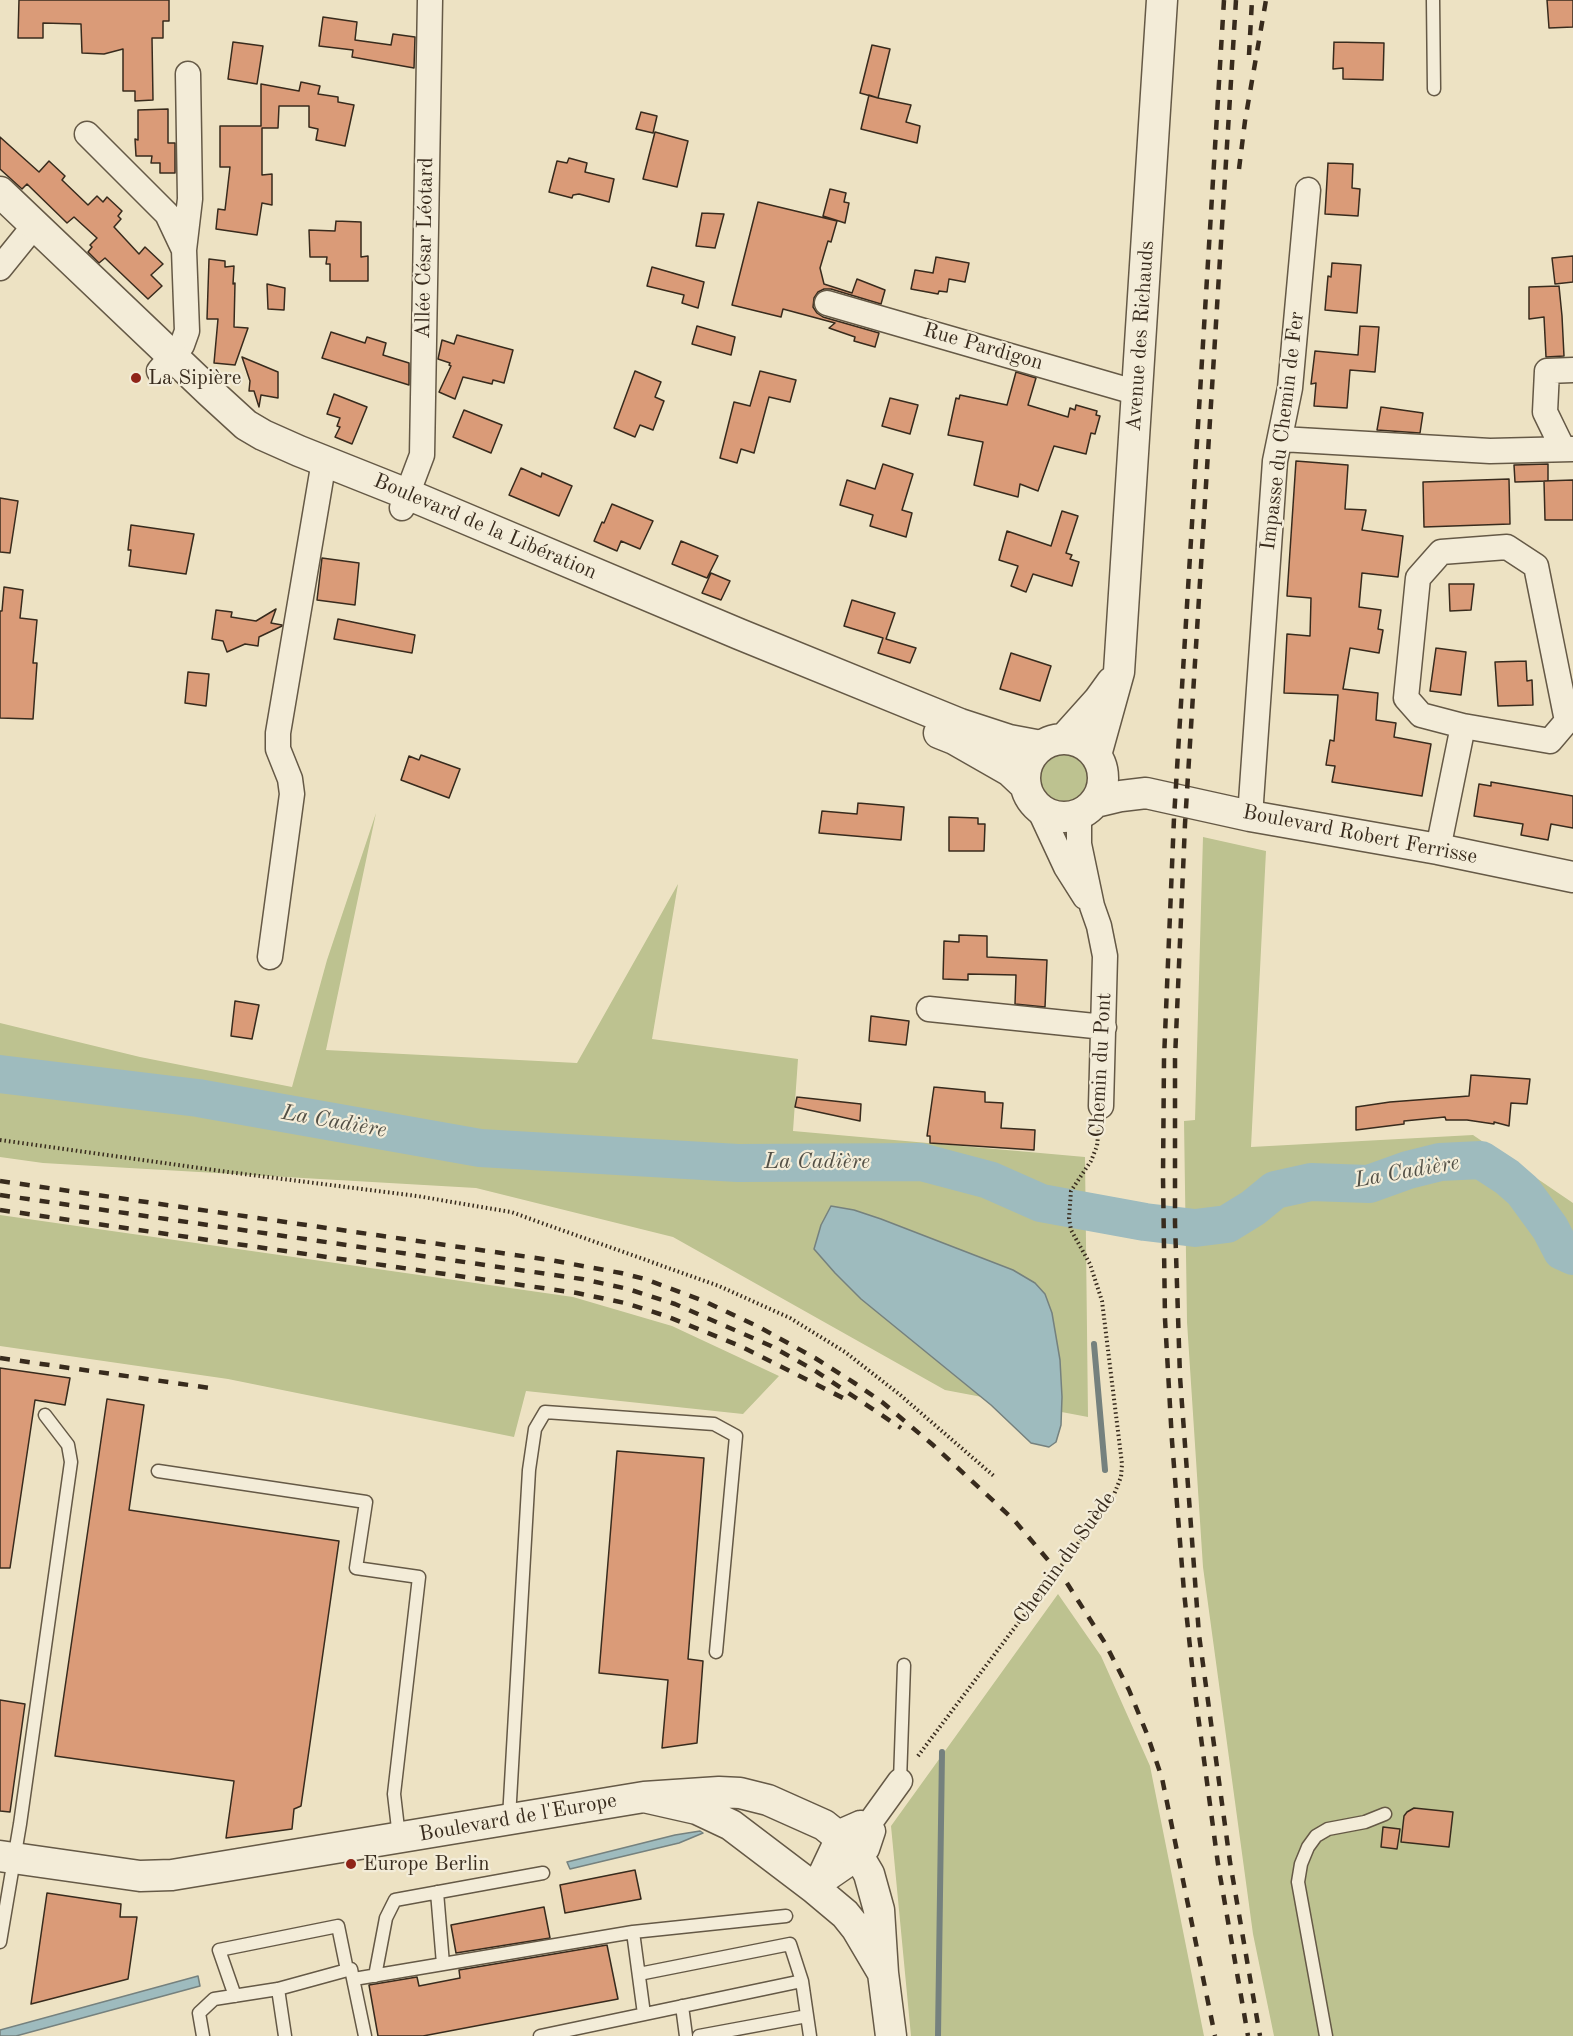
<!DOCTYPE html>
<meta charset="utf-8">
<style>
body{margin:0}
canvas{display:block;background:#ede2c3}
</style>
<canvas width="1573" height="2036"></canvas>
<script>
const ctx = document.querySelector('canvas').getContext('2d');
ctx.lineJoin = 'round';
function fillPath(path, color) { ctx.fillStyle = color; ctx.fill(path, 'evenodd'); }
const toPath = rows => new Path2D(rows.map(r => 'M' + r).join(''));
function stroke(path, color, width, dash) { ctx.strokeStyle = color; ctx.lineWidth = width; ctx.lineCap = dash ? 'butt' : 'round'; ctx.setLineDash(dash || []); ctx.stroke(path); }
function label(font, color, halo, rows, align = 'center') {
  ctx.font = font + ' "Old Standard TT",serif'; ctx.lineWidth = 4.5; ctx.setLineDash([]); ctx.textBaseline = 'middle'; ctx.strokeStyle = halo; ctx.fillStyle = color; for (const [text, x, y, turn = 0] of rows) {
    ctx.save(); ctx.translate(x, y); ctx.rotate((+turn || 0) * Math.PI / 180); ctx.textAlign = isNaN(turn) ? turn : align; if (halo) ctx.strokeText(text, 0, 0); ctx.fillText(text, 0, 0); ctx.restore();
  }
}
const green = toPath([
 '1038 776a26 26 0 1 1 52 0a26 26 0 1 1-52 0Z',
 [376,813,326,1050,577,1063,678,884,652,1039,798,1059,793,1131,1085,1157,1088,1417,945,1390,673,1237,476,1188,43,1163,0,1157,0,1023,140,1057,292,1087,327,960],
 [1203,837,1266,851,1251,1147,1473,1135,1573,1203,1573,2036,1274,2036,1253,1934,1203,1567,1187,1322,1184,1121,1195,1120],
 [0,1215,573,1297,672,1326,779,1376,743,1414,526,1391,514,1437,228,1379,0,1346],
 [1058,1594,1101,1656,1150,1766,1204,2036,911,2036,891,1826]
]);
const water = toPath([
 [831,1206,854,1210,881,1219,1013,1270,1035,1283,1045,1294,1052,1313,1060,1360,1062,1397,1061,1425,1056,1442,1049,1447,1031,1443,991,1405,861,1299,835,1273,814,1249,821,1225,831,1206],
 [700,1831,703,1833,679,1843,570,1869,567,1862,675,1835,700,1831],
 [198,1976,200,1986,16,2036,0,2036,0,2030,198,1976]
]);
const stream = toPath([
 [1094,1344,1105,1470],
 [938,2036,942,1752]
]);
const river = toPath([
 [0,1074,198,1098,480,1148,738,1163,921,1162,989,1180,1041,1203,1145,1222,1195,1228,1227,1224,1253,1208,1275,1190,1311,1182,1369,1184,1408,1170,1440,1162,1481,1160,1507,1177,1523,1191,1550,1228,1562,1251,1573,1256]
]);
const building = toPath([
 [19,0,169,0,169,21,163,21,163,38,152,38,153,100,135,101,135,91,123,91,123,49,104,54,82,53,81,24,43,23,43,38,18,38,19,0],
 [1547,0,1573,0,1573,27,1549,28,1547,0],
 [323,17,357,22,355,40,391,45,393,34,415,37,414,68,352,57,353,50,319,46,323,17],
 [233,42,263,46,257,84,228,79,233,42],
 [1334,42,1384,43,1383,80,1343,79,1343,68,1333,69,1334,42],
 [872,45,890,49,878,98,911,105,906,122,920,126,917,143,861,129,869,95,878,98,860,93,872,45],
 [301,82,320,86,318,94,338,97,338,102,354,105,345,146,316,140,318,129,309,127,309,106,279,106,278,128,262,128,262,175,272,174,272,205,262,203,257,235,216,229,218,209,225,210,230,167,220,167,220,126,261,126,261,84,299,91,301,82],
 [168,109,168,143,175,143,175,173,160,173,160,163,151,163,152,156,136,156,135,139,138,140,138,110,168,109],
 [641,112,657,116,653,133,636,129,641,112],
 [655,132,688,141,677,187,643,179,655,132],
 [0,137,39,172,49,161,65,176,62,180,88,205,97,196,103,202,107,197,122,211,118,216,121,219,114,227,139,254,145,247,163,264,151,275,162,286,148,299,105,258,99,263,88,252,92,247,90,245,97,238,74,217,67,223,27,184,22,189,0,169,0,137],
 [569,158,587,163,585,172,614,179,609,202,579,194,573,195,572,198,549,192,557,161,567,163,569,158],
 [1328,163,1353,164,1352,188,1360,189,1358,216,1325,214,1328,163],
 [830,189,846,193,844,202,849,203,845,223,823,216,830,189],
 [758,202,837,221,831,242,828,241,820,268,824,284,852,293,857,279,885,290,881,304,831,289,824,289,818,292,814,298,813,307,817,313,823,317,879,333,875,347,854,341,855,337,829,328,835,323,783,309,781,317,732,305,758,202],
 [702,213,724,214,715,248,696,246,702,213],
 [336,221,361,222,361,257,368,256,368,281,330,281,330,264,326,264,327,257,310,257,309,230,335,231,336,221],
 [1573,256,1573,282,1555,284,1552,258,1573,256],
 [936,257,969,263,965,282,949,279,947,292,939,291,938,294,911,289,915,270,933,273,936,257],
 [209,259,225,261,225,267,234,266,233,284,235,283,234,327,248,328,235,365,214,363,218,319,207,319,209,259],
 [1332,263,1361,265,1357,313,1325,310,1328,276,1331,277,1332,263],
 [652,267,704,282,698,308,682,303,684,295,647,286,652,267],
 [267,284,285,288,284,310,268,309,267,284],
 [1559,286,1562,316,1564,356,1546,357,1544,317,1529,319,1529,287,1559,286],
 [697,326,735,337,731,355,692,344,697,326],
 [1360,326,1379,327,1375,372,1350,370,1347,408,1314,406,1316,383,1311,384,1315,351,1358,355,1360,326],
 [331,332,365,343,367,337,386,343,383,355,409,363,409,385,322,358,331,332],
 [457,335,513,350,504,383,493,380,492,384,463,377,455,399,439,392,451,366,449,365,450,363,438,359,442,340,454,344,457,335],
 [242,357,278,372,278,398,261,395,259,407,254,391,249,391,250,381,242,357],
 [635,371,661,382,655,397,664,401,653,430,640,425,635,437,614,428,635,371],
 [760,371,796,380,790,402,769,397,754,453,741,449,737,463,720,458,734,402,750,406,760,371],
 [1016,372,1036,378,1028,405,1068,417,1070,408,1075,410,1076,405,1097,411,1096,415,1100,416,1095,434,1091,433,1086,454,1054,446,1038,491,1020,484,1018,497,974,485,983,442,948,435,956,398,959,399,960,395,1007,405,1016,372],
 [334,394,367,407,352,444,335,437,340,427,337,426,340,418,327,414,334,394],
 [890,398,918,405,910,434,882,426,890,398],
 [1381,407,1423,413,1420,433,1377,430,1381,407],
 [464,410,502,425,491,453,453,437,464,410],
 [1296,461,1348,465,1345,509,1366,510,1362,530,1403,536,1398,577,1362,573,1359,607,1381,610,1378,629,1383,630,1379,653,1350,648,1343,689,1378,693,1376,720,1396,723,1394,737,1431,744,1422,796,1332,782,1335,766,1326,765,1330,740,1334,741,1338,695,1284,693,1287,634,1310,636,1311,598,1287,596,1296,461],
 [883,464,913,474,902,510,912,513,906,537,870,526,873,515,840,505,847,480,875,489,883,464],
 [1548,464,1548,481,1515,482,1514,465,1548,464],
 [521,468,541,477,542,473,572,486,559,516,509,495,521,468],
 [1509,479,1510,524,1424,527,1423,482,1509,479],
 [1573,480,1573,520,1545,520,1544,481,1573,480],
 [0,498,18,501,10,553,0,552,0,498],
 [612,504,653,521,640,549,621,541,617,551,594,541,602,522,604,523,612,504],
 [1062,511,1078,516,1066,553,1072,555,1070,559,1079,562,1072,586,1033,574,1026,592,1011,586,1018,566,999,560,1007,531,1051,546,1062,511],
 [131,525,194,534,186,574,129,566,131,550,128,550,131,525],
 [681,541,718,556,707,578,672,564,681,541],
 [322,558,359,563,355,605,317,600,322,558],
 [711,573,730,581,721,600,702,593,711,573],
 [1449,584,1474,584,1471,610,1450,611,1449,584],
 [4,587,23,590,20,618,37,620,33,663,37,663,33,719,0,718,0,611,2,611,4,587],
 [852,600,895,613,886,639,916,648,910,663,878,653,883,638,844,626,852,600],
 [276,609,271,623,282,625,282,626,259,637,258,646,245,644,227,652,223,641,212,639,216,610,232,612,231,617,256,621,276,609],
 [338,619,415,635,412,653,334,639,338,619],
 [1436,648,1466,652,1461,695,1430,691,1436,648],
 [1011,653,1051,666,1040,701,1000,689,1011,653],
 [1526,661,1527,681,1532,680,1533,705,1498,706,1495,662,1526,661],
 [188,672,209,674,206,706,185,703,188,672],
 [421,755,460,769,449,798,401,780,409,756,419,760,421,755],
 [1491,782,1573,796,1573,828,1551,824,1548,840,1521,835,1523,824,1474,816,1479,784,1491,786,1491,782],
 [858,803,904,807,901,840,819,833,822,811,857,814,858,803],
 [949,817,978,818,978,824,985,824,984,851,949,851,949,817],
 [959,935,987,936,987,957,1047,960,1045,1007,1015,1004,1016,975,968,974,968,980,943,979,944,941,959,942,959,935],
 [235,1001,259,1005,252,1039,231,1036,235,1001],
 [871,1016,909,1021,906,1045,869,1041,871,1016],
 [1471,1075,1530,1079,1527,1104,1511,1103,1509,1126,1494,1122,1494,1124,1467,1120,1446,1120,1445,1117,1404,1121,1404,1124,1356,1130,1356,1107,1390,1102,1469,1096,1471,1075],
 [934,1087,985,1092,985,1102,1003,1103,1001,1128,1035,1130,1034,1150,930,1143,930,1136,927,1136,934,1087],
 [797,1097,861,1104,860,1121,795,1107,797,1097],
 [0,1368,70,1378,65,1405,35,1400,10,1568,0,1568,0,1368],
 [107,1399,144,1405,129,1510,339,1541,301,1806,294,1809,292,1829,226,1838,234,1781,55,1756,107,1399],
 [617,1451,704,1458,688,1659,703,1661,697,1743,662,1748,668,1680,599,1673,617,1451],
 [0,1700,25,1704,10,1812,0,1811,0,1700],
 [1414,1808,1453,1812,1449,1847,1401,1842,1404,1816,1407,1812,1414,1808],
 [1383,1827,1400,1829,1397,1849,1381,1847,1383,1827],
 [635,1870,641,1899,565,1913,560,1885,635,1870],
 [47,1893,121,1904,120,1917,137,1917,128,1979,31,2004,47,1893],
 [544,1907,550,1938,456,1953,451,1925,544,1907],
 [607,1945,618,1999,423,2036,378,2036,369,1985,417,1977,419,1986,460,1978,459,1970,607,1945]
]);
const path = toPath([
 [0,1140,228,1172,417,1196,511,1212,719,1286,790,1318,845,1352,899,1394,995,1477],
 [918,1756,1113,1497,1121,1477,1122,1464,1102,1301,1090,1264,1071,1230,1069,1218,1071,1191,1091,1161,1097,1146,1099,1126]
]);
const service = toPath([
 [1433,0,1434,89],
 [158,1471,366,1502,356,1568,419,1577,394,1794,399,1837],
 [900,1781,904,1665],
 [509,1818,529,1470,535,1429,545,1412,714,1424,736,1436,716,1652],
 [437,1892,443,1964],
 [0,1942,20,1824,71,1462,68,1445,45,1415],
 [639,1974,790,1944,802,1981],
 [375,1976,386,1918,395,1900,543,1873],
 [354,1979,633,1932],
 [278,1989,285,2036],
 [235,1996,219,1950,338,1926,347,1970],
 [682,2006,686,2036],
 [644,2014,633,1932,786,1916],
 [203,2036,199,2013,214,1999,278,1989,351,1969,365,2036],
 [540,2036,802,1981,810,2036],
 [699,2036,807,2016],
 [1326,2036,1298,1882,1301,1864,1308,1847,1316,1836,1328,1829,1365,1822,1385,1814]
]);
const minor = toPath([
 [87,134,167,214,184,250,187,331,182,345,159,371],
 [184,250,190,199,188,74],
 [0,268,34,226],
 [827,303,1138,393],
 [1281,439,1490,451,1573,449],
 [1563,449,1545,412,1547,371,1573,370],
 [402,508,422,455,430,0],
 [1039,809,1066,867,1085,897],
 [1079,815,1079,844,1092,906,1099,926,1105,956,1101,1106],
 [1250,816,1275,461,1290,388,1308,190],
 [1438,849,1463,726,1421,715,1406,698,1418,578,1441,552,1507,547,1536,566,1567,721,1550,741,1463,726],
 [270,957,292,794,290,779,278,749,278,733,324,461],
 [929,1009,1104,1027],
 [860,1823,869,1824,873,1831,867,1849,859,1857,814,1888,839,1835,844,1830,860,1823],
 [869,1824,900,1781]
]);
const tertiary = toPath([
 [0,192,211,393,246,425,263,435,299,451,407,494,739,634,960,724,1009,740,1041,746],
 [939,733,954,739,1010,771,1026,786],
 '1025 778a39 39 0 1 1 78 0a39 39 0 1 1-78 0Z',
 [1064,739,1099,700,1112,682],
 [1096,755,1119,672,1162,0],
 [1096,802,1121,796,1146,793,1250,816,1438,849,1573,877],
 [0,1856,140,1876,172,1875,644,1797],
 [883,1973,857,1929,845,1914,814,1888,731,1825,697,1809,644,1797,719,1792,740,1793,768,1800,824,1825,850,1846,859,1857,869,1874,879,1910,883,1973,891,2036]
]);
const rail = toPath([
 [1224,0,1174,818,1164,1059,1163,1177,1165,1319,1172,1441,1184,1592,1195,1693,1218,1864,1248,2036],
 [1236,0,1185,824,1175,1059,1175,1223,1180,1377,1199,1635,1230,1862,1260,2036],
 [1249,55,1252,0],
 [1239,169,1245,121,1266,0],
 [0,1181,550,1260,621,1273,645,1279,704,1301,759,1327,815,1358,856,1384,882,1402,933,1445,1014,1520,1065,1580,1105,1643,1129,1690,1147,1734,1162,1778,1215,2036],
 [0,1195,582,1279,628,1289,675,1304,771,1346,814,1370,901,1428],
 [0,1210,577,1293,625,1303,666,1316,740,1346,851,1402],
 [0,1358,217,1389]
]);
const markers = [
 [136,378,6,"#8f2418"],
 [351,1864,6,"#8f2418"]
];
const streetNames = [
 ["Allée César Léotard",425,248,-89],
 ["Avenue des Richauds",1141,336,-86],
 ["Rue Pardigon",983,347,16],
 ["Impasse du Chemin de Fer",1283,431,-83],
 ["Boulevard de la Libération",485,527,23],
 ["Boulevard Robert Ferrisse",1360,835,11],
 ["Chemin du Pont",1101,1065,-87],
 ["Chemin du Suède",1065,1558,-54],
 ["Boulevard de l'Europe",518,1818,-10]
];
const poiNames = [
 ["La Sipière",148,378],
 ["Europe Berlin",363,1864]
];
const waterNames = [
 ["La Cadière",334,1122,10],
 ["La Cadière",817,1162],
 ["La Cadière",1407,1172,-10]
];
fillPath(green, '#bdc290');
fillPath(water, '#9ebbbe');
stroke(water, '#75817e', 1.5);
stroke(stream, '#75817e', 6);
stroke(river, '#9ebbbe', 38);
fillPath(building, '#da9b78');
stroke(building, '#382b1d', 1.5);
stroke(service, '#655946', 15);
stroke(minor, '#655946', 27);
stroke(tertiary, '#655946', 33);
stroke(path, '#382b1d', 4, [1.5, 3]);
stroke(service, '#f3ecd8', 12);
stroke(minor, '#f3ecd8', 24);
stroke(tertiary, '#f3ecd8', 30);
stroke(rail, '#382b1d', 4.5, [10, 10]);
for (const [x, y, r, color] of markers) { const dot = new Path2D(); dot.arc(x, y, r, 0, 2 * Math.PI); ctx.fillStyle = color; ctx.fill(dot); stroke(dot, '#f3ecd8', 2); }
label('21px', '#382b1d', '#f3ecd8', streetNames);
label('21px', '#382b1d', '#f3ecd8', poiNames, 'left');
label('italic 22px', '#524f45', '#f3ecd8', waterNames);
</script>
